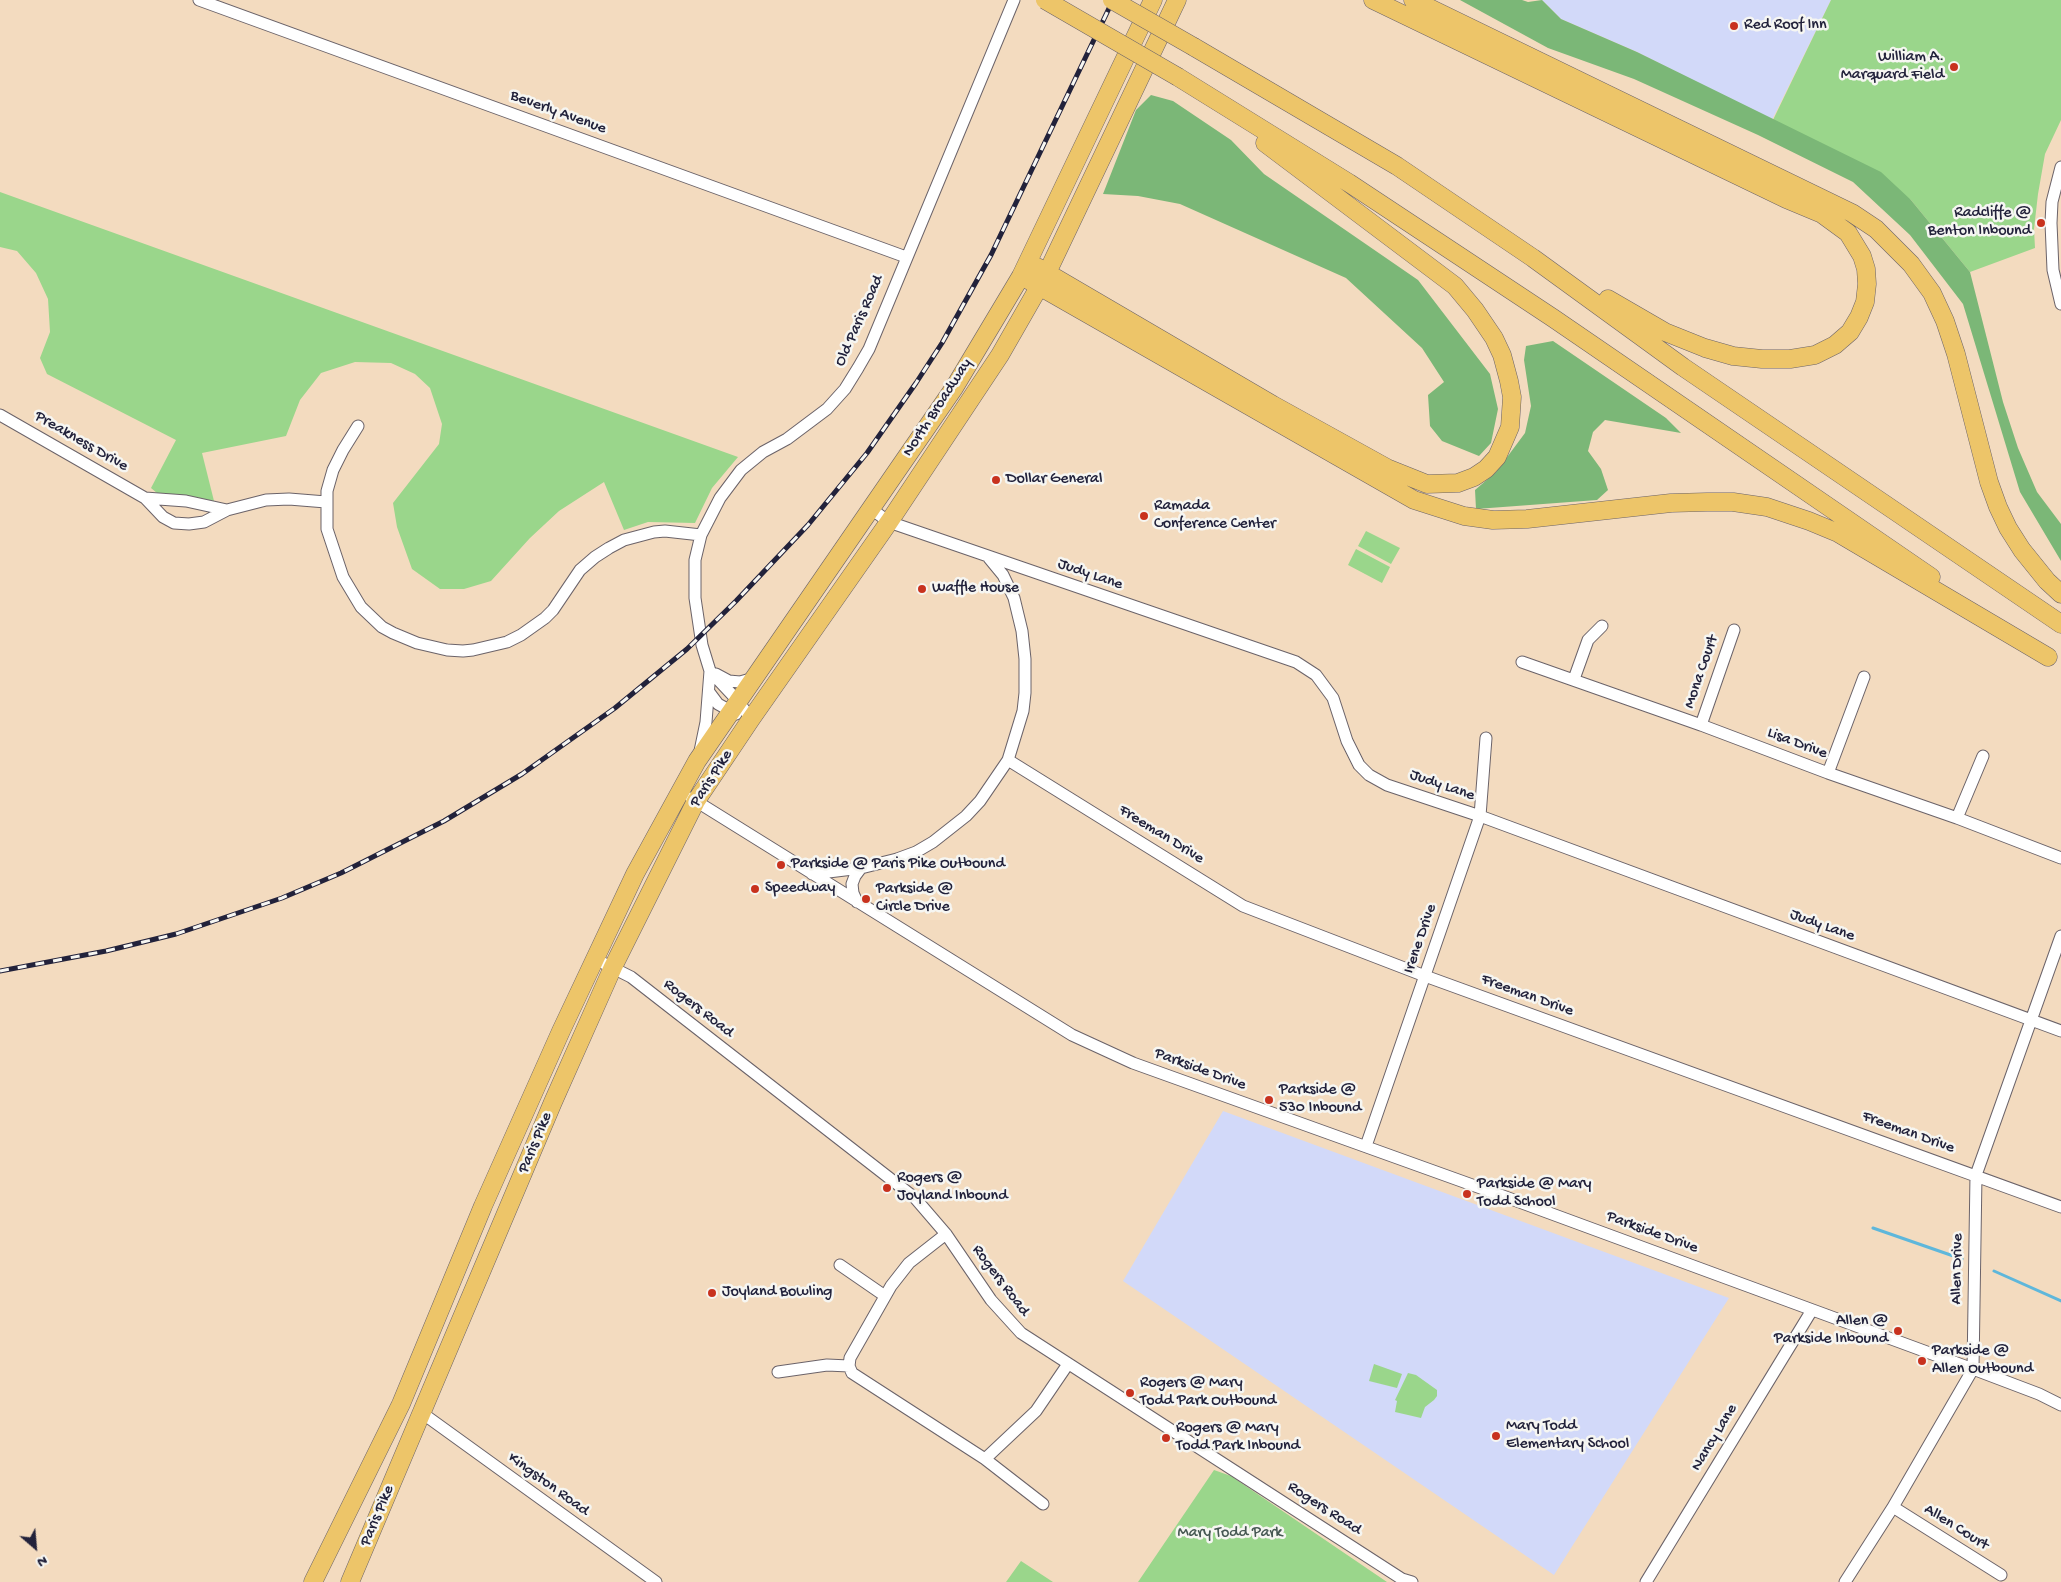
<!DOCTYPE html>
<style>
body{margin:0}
#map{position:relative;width:2061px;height:1582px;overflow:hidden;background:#f3dbbf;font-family:"Gochi Hand",sans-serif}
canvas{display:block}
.north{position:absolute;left:10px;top:1522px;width:50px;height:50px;-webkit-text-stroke:4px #f6f6f2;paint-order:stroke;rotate:153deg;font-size:14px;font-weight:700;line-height:20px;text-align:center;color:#22223b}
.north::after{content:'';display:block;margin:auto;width:18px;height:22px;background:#22223b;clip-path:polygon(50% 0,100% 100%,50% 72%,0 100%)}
</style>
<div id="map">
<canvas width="2061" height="1582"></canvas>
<div class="north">N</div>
</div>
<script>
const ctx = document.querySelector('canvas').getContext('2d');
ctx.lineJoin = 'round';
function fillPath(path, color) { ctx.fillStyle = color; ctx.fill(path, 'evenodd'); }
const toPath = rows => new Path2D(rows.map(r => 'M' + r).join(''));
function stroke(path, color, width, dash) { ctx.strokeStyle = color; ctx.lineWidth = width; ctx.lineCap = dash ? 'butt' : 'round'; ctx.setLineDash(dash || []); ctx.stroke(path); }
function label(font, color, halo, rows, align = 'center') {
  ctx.font = font + ' "Gochi Hand",sans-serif'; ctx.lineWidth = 5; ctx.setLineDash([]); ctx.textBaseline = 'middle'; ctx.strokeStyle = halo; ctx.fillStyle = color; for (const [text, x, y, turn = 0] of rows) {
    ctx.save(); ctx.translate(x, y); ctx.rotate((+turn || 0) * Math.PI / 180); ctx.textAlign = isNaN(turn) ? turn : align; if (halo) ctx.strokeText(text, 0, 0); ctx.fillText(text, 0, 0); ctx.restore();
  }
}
const built = toPath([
 [1542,0,1831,0,1772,120,1637,52,1561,19],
 [1223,1111,1729,1298,1554,1575,1123,1281]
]);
const green = toPath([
 [1831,0,2061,0,2061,120,2045,154,2038,194,2034,229,2035,248,1970,272,1911,200,1772,122],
 [0,192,738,457,712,488,695,523,648,522,624,530,604,482,559,511,530,538,491,581,464,589,440,589,412,569,397,527,393,503,439,444,442,424,430,388,415,374,391,363,355,362,321,373,300,400,286,436,202,453,214,501,190,496,157,493,151,488,176,440,47,374,40,358,50,332,48,299,36,273,17,251,0,247],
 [1366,531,1400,548,1391,564,1358,546],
 [1356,549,1390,567,1382,583,1348,565],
 [1374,1364,1402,1374,1397,1388,1369,1381],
 [1408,1373,1416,1375,1437,1390,1437,1396,1434,1400,1425,1407,1421,1418,1395,1412,1397,1401,1395,1400],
 [1214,1470,1231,1476,1387,1582,1138,1582],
 [1021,1561,1053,1582,1006,1582]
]);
const forest = toPath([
 [1460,0,1522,0,1528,2,1542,0,1561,19,1637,52,1881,172,1911,200,1970,272,2003,402,2018,448,2037,492,2061,524,2061,561,2020,492,1963,304,1910,235,1853,182,1758,135,1634,79,1548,48],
 [1151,95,1173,101,1231,140,1264,174,1418,280,1490,374,1498,409,1491,443,1479,456,1442,441,1430,426,1428,395,1444,382,1422,348,1346,278,1180,204,1138,196,1103,194,1136,110],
 [1553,341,1666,418,1681,433,1605,420,1593,432,1588,451,1601,469,1608,490,1597,500,1476,509,1475,490,1496,472,1525,433,1531,406,1524,360,1526,346]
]);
const stream = toPath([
 [1873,1228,1962,1259],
 [1994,1271,2061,1301]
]);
const minor = toPath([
 [199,0,906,257],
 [2061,167,2052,202,2051,223,2053,270,2061,304],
 [0,415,145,498,163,517,174,523,189,524,204,522,227,510,266,500,289,499,326,502],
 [358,426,343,450,333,470,327,491,327,529,343,577,361,607,382,627,393,633,417,643,447,650,463,651,473,650,507,642,521,635,545,618,553,610,580,570,595,557,609,548,624,540,654,532,665,531,701,535],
 [145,498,186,501,227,510],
 [870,508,889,522,1296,662,1316,675,1333,698,1347,741,1359,765,1369,775,1387,785,1480,816,2061,1031],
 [1522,662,1701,725,1828,773,1957,818,2061,858],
 [710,671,738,701,751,719],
 [716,674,729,681,740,682,754,678],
 [1574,679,1588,640,1602,626],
 [709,692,718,704,736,714],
 [1701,725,1734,630],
 [700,751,706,722,710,671,702,645,695,598,695,560,701,535,720,498,741,470,763,452,787,439,827,409,845,389,858,368,869,349,1014,0],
 [1008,760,1243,906,1425,976,2061,1207],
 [1828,773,1864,677],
 [691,798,1072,1035,1133,1063,1514,1200,1973,1369,2039,1394,2061,1405],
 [1957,818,1983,756],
 [812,874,861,868,897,859,916,852,933,842,966,816,980,801,1008,760,1023,711,1025,693,1025,659,1022,631,1014,598,1003,575,989,558],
 [857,902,853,893,852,884,855,876,861,868],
 [595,959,631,977,915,1198,946,1234,991,1300,1021,1333,1402,1579,1412,1582],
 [1366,1146,1480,816,1486,738],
 [946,1234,909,1263,891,1286,850,1358,849,1366,852,1373,985,1459,1043,1504],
 [840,1265,885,1296],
 [778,1372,827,1365,849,1366],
 [422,1413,656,1582],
 [985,1459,1036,1411,1068,1364],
 [1893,1507,2001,1575],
 [1646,1582,1812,1310],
 [1845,1582,1893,1507,1973,1369,1976,1175,2061,936]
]);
const highway = toPath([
 [1373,0,1786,199,1822,214,1848,233,1862,256,1866,269,1867,284,1865,302,1859,317,1850,332,1835,345,1815,355,1790,359,1762,359,1733,356,1705,348,1665,332,1608,299],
 [1413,0,1852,213,1876,229,1911,264,1932,293,1945,321,1956,354,1989,482,1998,507,2008,528,2022,550,2047,581,2061,594],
 [1194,47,1397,166,1533,258,1683,367,2061,624],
 [1178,77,1349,183,1553,318,1931,577],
 [1037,267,1273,405,1387,468,1427,484,1458,483,1474,477,1486,469,1497,457,1510,427,1512,397,1509,381,1502,355,1494,338,1475,310,1455,286,1265,143],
 [1030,281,1414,500,1464,516,1493,520,1527,519,1671,503,1707,502,1733,502,1767,507,1809,521,1838,533,2048,657],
 [313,1582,401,1404,483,1206,561,1031,635,874,697,761,954,388,1021,276,1153,0],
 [350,1582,553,1102,613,967,696,801,751,719,889,522,1000,355,1047,273,1177,0]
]);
const rail = toPath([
 [0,971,106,951,176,934,282,898,341,873,444,821,522,774,615,708,687,649,736,601,808,525,867,453,916,383,942,343,991,255,1113,0]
]);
const highwayBridge = toPath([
 [1045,0,1178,77],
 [1112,0,1194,47]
]);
const markers = [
 [1734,26,5,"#c8321e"],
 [1954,67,5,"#c8321e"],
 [2041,223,5,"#c8321e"],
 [996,480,5,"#c8321e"],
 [1144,516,5,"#c8321e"],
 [922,589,5,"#c8321e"],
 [781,865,5,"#c8321e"],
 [755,889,5,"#c8321e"],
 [866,899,5,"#c8321e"],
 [1269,1100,5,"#c8321e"],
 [887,1188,5,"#c8321e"],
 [1467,1194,5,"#c8321e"],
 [712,1293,5,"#c8321e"],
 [1898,1331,5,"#c8321e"],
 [1922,1361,5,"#c8321e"],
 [1130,1393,5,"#c8321e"],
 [1496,1436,5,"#c8321e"],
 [1166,1438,5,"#c8321e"]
];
const poiNames = [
 ["Red Roof Inn",1744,26],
 ["William A.",1944,58,"right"],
 ["Marquard Field",1944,76,"right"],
 ["Radcliffe @",2031,214,"right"],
 ["Benton Inbound",2031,232,"right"],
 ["Dollar General",1006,480],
 ["Ramada",1154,507],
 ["Conference Center",1154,525],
 ["Waffle House",932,589],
 ["Parkside @ Paris Pike Outbound",791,865],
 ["Speedway",765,889],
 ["Parkside @",876,890],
 ["Circle Drive",876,908],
 ["Parkside @",1279,1091],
 ["530 Inbound",1279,1109],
 ["Rogers @",897,1179],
 ["Joyland Inbound",897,1197],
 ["Parkside @ Mary",1477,1185],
 ["Todd School",1477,1203],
 ["Joyland Bowling",722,1293],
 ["Allen @",1888,1322,"right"],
 ["Parkside Inbound",1888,1340,"right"],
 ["Parkside @",1932,1352],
 ["Allen Outbound",1932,1370],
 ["Rogers @ Mary",1140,1384],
 ["Todd Park Outbound",1140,1402],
 ["Mary Todd",1506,1427],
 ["Elementary School",1506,1445],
 ["Rogers @ Mary",1176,1429],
 ["Todd Park Inbound",1176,1447]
];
const streetNames = [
 ["Beverly Avenue",558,113,20],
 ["Old Paris Road",860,321,-66],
 ["North Broadway",938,408,-57],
 ["Preakness Drive",81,442,30],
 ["Judy Lane",1090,575,19],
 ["Mona Court",1702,672,-71],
 ["Lisa Drive",1797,744,21],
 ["Paris Pike",712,779,-57],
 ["Judy Lane",1442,786,19],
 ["Freeman Drive",1161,835,32],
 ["Judy Lane",1822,926,20],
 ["Irene Drive",1421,939,-71],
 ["Freeman Drive",1527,996,20],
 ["Rogers Road",698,1009,38],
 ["Parkside Drive",1200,1070,20],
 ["Freeman Drive",1908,1133,20],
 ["Paris Pike",536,1143,-67],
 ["Parkside Drive",1652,1233,20],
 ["Allen Drive",1958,1269,-89],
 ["Rogers Road",1000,1281,53],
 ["Nancy Lane",1715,1438,-59],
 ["Kingston Road",548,1485,36],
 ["Rogers Road",1324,1509,33],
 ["Paris Pike",378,1516,-67],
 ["Allen Court",1956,1528,32]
];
const parkNames = [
 ["Mary Todd Park",1230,1534]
];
fillPath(built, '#d2d9f9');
fillPath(green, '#9ad68b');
fillPath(forest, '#7bb777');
stroke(stream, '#5eb7db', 3);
stroke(minor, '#6b6369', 13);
stroke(highway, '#6b6369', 19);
stroke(minor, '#fff', 11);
stroke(highway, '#edc569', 18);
stroke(rail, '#22223b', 5);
stroke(rail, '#f6f6f2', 3, [9]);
stroke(highwayBridge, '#6b6369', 19, []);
stroke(highwayBridge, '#edc569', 18);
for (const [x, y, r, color] of markers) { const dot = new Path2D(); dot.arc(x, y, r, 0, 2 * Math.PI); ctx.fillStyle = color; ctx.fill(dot); stroke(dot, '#f6f6f2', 2); }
label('16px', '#22223b', '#f6f6f2', poiNames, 'left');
label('16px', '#22223b', '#f6f6f2', streetNames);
label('16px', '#465853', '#f6f6f2', parkNames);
</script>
